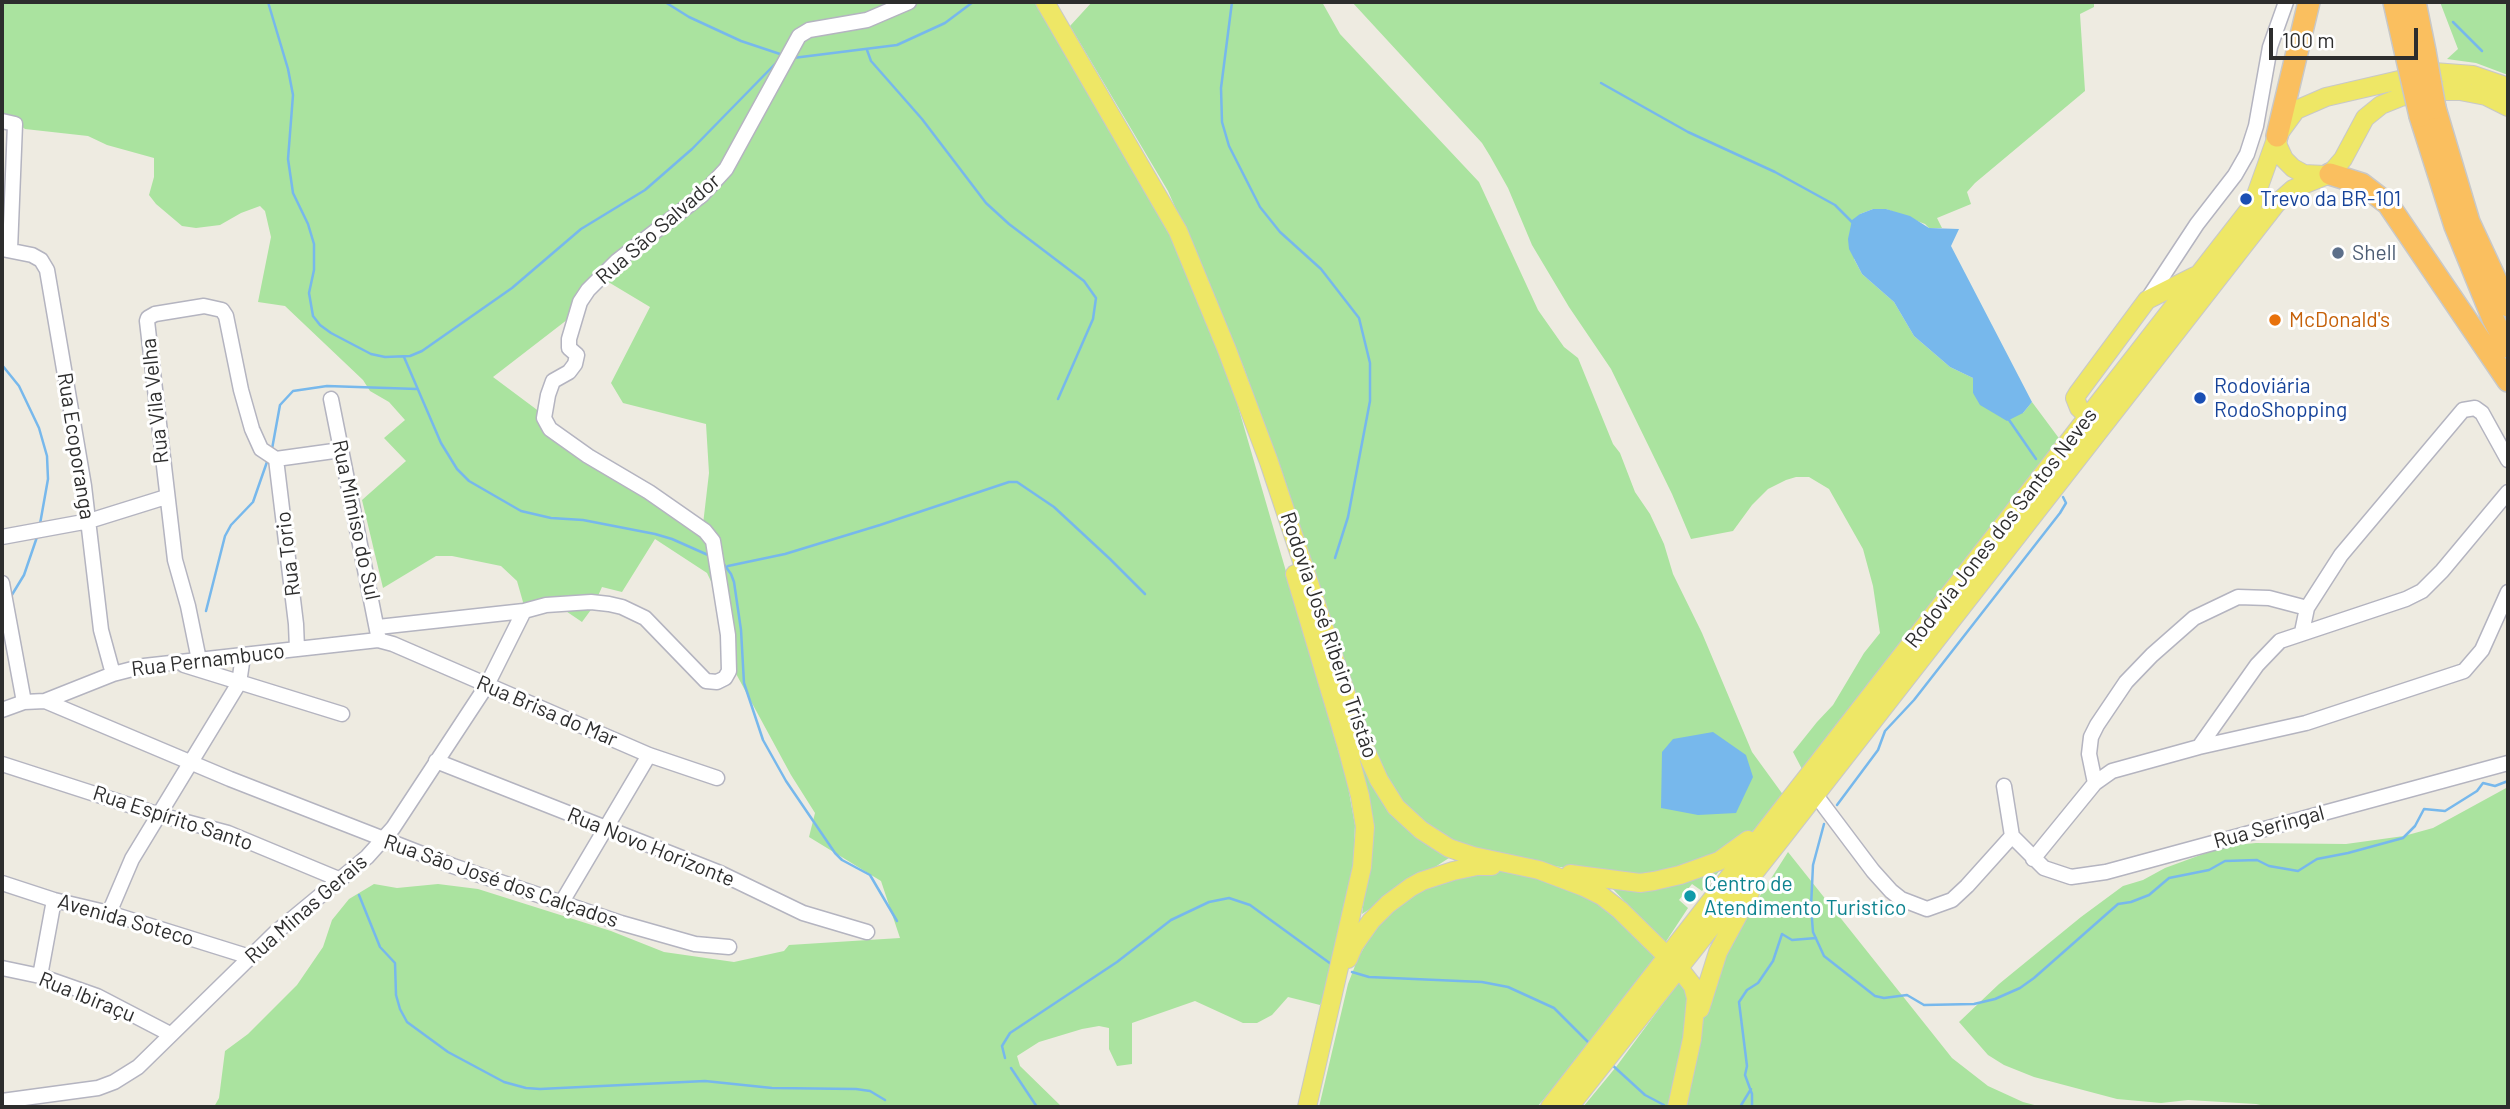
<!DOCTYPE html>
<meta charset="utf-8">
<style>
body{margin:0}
#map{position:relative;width:2510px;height:1109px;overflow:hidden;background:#eeebe1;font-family:Barlow,sans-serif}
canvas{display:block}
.frame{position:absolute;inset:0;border:4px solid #2d2d2d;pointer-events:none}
.scale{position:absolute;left:2269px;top:28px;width:149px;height:32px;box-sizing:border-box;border:4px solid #2d2d2d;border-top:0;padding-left:9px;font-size:21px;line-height:24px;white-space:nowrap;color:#2d2d2d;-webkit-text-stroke:5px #fff;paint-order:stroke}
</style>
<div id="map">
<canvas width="2510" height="1109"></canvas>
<div class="frame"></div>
<div class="scale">100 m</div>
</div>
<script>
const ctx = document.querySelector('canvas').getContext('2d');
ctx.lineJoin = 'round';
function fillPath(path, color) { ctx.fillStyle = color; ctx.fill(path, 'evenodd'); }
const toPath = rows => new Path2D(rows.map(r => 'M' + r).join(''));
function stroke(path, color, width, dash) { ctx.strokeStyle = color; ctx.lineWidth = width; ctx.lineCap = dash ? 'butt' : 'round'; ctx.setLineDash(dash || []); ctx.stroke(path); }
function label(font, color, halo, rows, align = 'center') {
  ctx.font = font + ' Barlow,sans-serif'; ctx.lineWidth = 6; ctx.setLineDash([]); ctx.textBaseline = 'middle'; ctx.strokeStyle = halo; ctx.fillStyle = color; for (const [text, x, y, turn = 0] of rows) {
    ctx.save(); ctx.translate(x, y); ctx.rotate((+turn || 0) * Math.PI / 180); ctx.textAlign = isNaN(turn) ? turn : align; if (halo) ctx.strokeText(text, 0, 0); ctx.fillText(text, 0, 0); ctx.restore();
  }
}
const green = toPath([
 [2,2,1038,2,1155,198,1228,372,1347,781,1355,825,1353,870,1327,993,1320,1005,1288,997,1272,1015,1257,1023,1243,1023,1195,1001,1132,1023,1132,1064,1117,1066,1109,1049,1109,1028,1099,1026,1082,1029,1039,1042,1017,1056,1020,1066,1062,1107,214,1107,219,1098,225,1051,248,1034,297,985,323,947,332,920,349,899,374,884,397,888,438,884,478,889,611,931,664,952,734,962,784,951,789,945,900,938,881,881,809,837,815,813,791,775,734,670,718,596,707,573,655,539,622,592,602,587,593,607,582,622,554,603,525,609,517,581,501,566,452,556,436,556,383,588,362,500,406,461,384,438,405,420,389,402,370,391,363,380,285,306,258,302,271,237,265,211,260,206,241,213,220,225,196,228,182,226,156,204,149,195,154,177,154,158,107,145,88,136,25,129,4,113,2,108],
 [595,274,650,307,611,383,623,403,706,424,709,473,702,533,493,377,572,316],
 [1092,2,1322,2,1340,34,1479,182,1538,310,1564,347,1578,358,1613,444,1620,453,1635,492,1650,514,1664,544,1673,574,1702,633,1752,752,1784,796,1770,817,1736,844,1696,866,1622,877,1474,853,1408,814,1380,769,1315,583,1291,500,1244,368,1207,279,1168,191,1070,26],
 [1352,2,2094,2,2094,7,2080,14,2085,91,1975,183,1967,192,1971,204,1937,218,1942,228,1929,228,1925,224,1886,209,1873,209,1860,214,1854,259,1862,274,1894,302,1914,336,1950,367,1973,378,1973,393,2023,413,2032,402,2061,441,1803,771,1793,752,1817,722,1833,705,1864,653,1880,633,1873,586,1863,549,1829,489,1809,477,1796,477,1786,480,1768,489,1752,505,1733,531,1691,539,1672,494,1611,369,1569,307,1532,245,1508,188,1490,156,1482,143],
 [2440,2,2508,2,2508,75,2476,63,2447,59,2458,49],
 [1364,768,1369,769,1423,839,1449,858,1362,914,1373,833,1360,772],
 [2508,787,2508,1107,2270,1107,2256,1104,2188,1100,2161,1103,2117,1099,2034,1077,2004,1065,1988,1055,1959,1022,1999,984,2081,917,2123,886,2143,880,2165,868,2225,846,2256,843,2346,844,2404,836,2433,828],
 [1788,852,1952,1058,1988,1086,2023,1102,2042,1107,1684,1107,1707,1002,1721,966,1733,938],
 [1723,867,1702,891,1692,884,1679,900,1688,908,1665,943,1608,884],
 [1487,869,1532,874,1579,891,1615,913,1658,953,1657,965,1537,1107,1319,1107,1348,984,1358,958,1377,925,1403,900,1444,879],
 [1679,982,1686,987,1691,1003,1669,1107,1583,1107,1616,1067]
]);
const water = toPath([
 [1873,209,1886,209,1910,216,1929,228,1959,229,1951,246,2032,402,2023,413,2007,421,1980,405,1973,393,1973,378,1950,367,1914,336,1894,302,1862,274,1849,249,1848,239,1852,220,1860,214],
 [1713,732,1746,755,1753,777,1736,813,1698,815,1661,808,1662,752,1673,739]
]);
const stream = toPath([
 [268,2,288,69,293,95,288,159,293,193,308,224,314,244,314,270,309,293,313,316,320,325,331,333,371,354,385,357,410,356,422,351,512,288,581,229,645,190,692,149,779,60],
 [665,2,689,17,741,41,783,55],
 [1232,2,1221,88,1222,122,1229,146,1260,207,1280,232,1321,269,1359,318,1370,363,1370,401,1348,517,1335,558],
 [2453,22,2482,51],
 [867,50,871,61,922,119,986,203,1009,224,1084,281,1096,298,1093,319,1058,399],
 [793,58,897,45,945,23,973,2],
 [1601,83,1688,132,1775,172,1835,205,1854,224],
 [404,357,441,443,457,469,469,481,521,511,551,518,583,520,655,534,672,539,708,555],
 [2,365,19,386,39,428,47,456,48,479,40,524],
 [2007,417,2036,459],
 [272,449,280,405,293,391,327,386,417,389],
 [723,563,731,574,734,582,741,630,744,683,763,740,786,781,835,853,842,860,870,875,897,921],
 [728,566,785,554,880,525,1009,482,1017,482,1054,507,1110,559,1145,594],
 [10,598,24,575,37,537],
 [206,611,225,536,231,525,253,502,268,459],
 [1837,805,1878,750,1885,731,1914,700,2060,513,2066,503,2063,497],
 [1824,824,1813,865,1811,907,1813,932,1824,956,1875,996,1884,998,1907,995,1924,1005,1974,1004,1995,999,2020,988,2034,978,2118,904,2131,902,2149,895,2169,878,2209,870,2225,861,2257,860,2269,866,2298,871,2317,859,2348,853,2403,838,2415,826,2424,809,2445,811,2477,791,2483,783,2495,786,2508,781],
 [359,895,380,947,395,963,396,995,400,1009,407,1022,448,1052,504,1082,526,1088,540,1089,705,1081,772,1088,856,1089,870,1091,885,1100],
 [1352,972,1369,977,1482,982,1508,987,1554,1008,1590,1044],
 [1005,1058,1002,1046,1010,1033,1117,962,1171,920,1209,902,1229,898,1250,905,1331,964],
 [1610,1063,1645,1095,1664,1105],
 [1011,1068,1037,1107],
 [1740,1107,1751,1089],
 [1752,1107,1752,1094,1745,1075,1747,1066,1739,1002,1747,990,1758,983,1773,961,1782,934,1792,940,1816,938]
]);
const minor = toPath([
 [2,121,15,124,10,250],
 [2,249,32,255,41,260,47,270,84,486,101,630,113,674],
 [2147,300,2197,224,2235,175,2247,154,2256,126,2270,47,2286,2],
 [331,399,378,635],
 [276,459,296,624,297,649],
 [2,537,89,521,166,497],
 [2,583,24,702],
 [378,627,524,611,546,605,591,602,609,604,622,607,645,618,706,681,717,682,725,678,729,671,728,635,713,541,705,531,649,492,588,456,550,429,544,418,548,395,553,381,569,372,575,364,577,355,569,348,569,339,580,302,588,290,617,261,702,195,726,169,799,36,809,30,867,20,909,2],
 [2302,632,2307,608,2341,555,2463,410,2475,408,2482,413,2508,460],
 [199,660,188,606,175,560,147,321,148,318,155,314,204,306,222,310,226,316,241,390,252,429,261,449,276,459,341,450],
 [184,665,342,714],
 [45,701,230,779,453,866,621,923,695,944,729,947],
 [2,710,24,702,45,701,113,674,144,666,378,640,393,644,649,755,717,778],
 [2199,747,2257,665,2280,641,2406,599,2422,591,2442,571,2508,492],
 [436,761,720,873,803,913,867,932],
 [2,764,160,815,228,833,341,880],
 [2095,783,2089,754,2091,737,2097,725,2126,682,2152,655,2194,618,2238,597,2269,598,2307,608],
 [2004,786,2012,836,2044,868,2071,877,2106,872,2508,763],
 [1815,794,1873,871,1891,891,1901,899,1927,909,1952,900,1967,886,2012,836],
 [2033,859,2095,783,2112,771,2199,747,2306,723,2464,671,2482,650,2508,592],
 [2,883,54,900,109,913,250,957],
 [562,902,649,755],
 [109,913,132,859,239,683,243,656],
 [2,968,40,976,97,996,170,1034],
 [40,976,54,900],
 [2,1101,98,1088,114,1082,138,1067,275,933,367,857,393,828,487,685,524,611]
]);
const major = toPath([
 [1045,2,1178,231,1227,350,1269,462,1362,742,1379,780,1396,807,1421,830,1449,848,1473,856,1539,870,1584,887,1602,896,1620,910,1679,968,1693,986,1696,998,1692,1039,1677,1107],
 [2277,136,2278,146,2284,159,2293,168,2304,174,2325,175],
 [2096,424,2079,408,2075,398,2078,393,2147,300,2195,276],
 [1295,574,1347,747,1360,796,1365,827,1362,867,1307,1107],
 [1570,874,1640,883,1654,881,1680,875,1719,861,1748,840],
 [1348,959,1354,945,1371,921,1388,904,1411,887,1422,881,1453,871,1477,866,1492,866],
 [1700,1009,1718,952,1750,893],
 [1550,1107,2252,206,2277,136,2296,110,2326,97,2434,72,2473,75,2508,87],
 [1569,1107,1781,839,2276,204,2293,189,2330,174,2343,159,2365,118,2381,105,2401,97,2434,91,2460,91,2486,96,2508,107]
]);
const highway = toPath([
 [2394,2,2406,55],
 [2415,2,2425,51],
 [2435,108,2469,222,2508,306],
 [2420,116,2455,226,2493,319,2508,347],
 [2277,136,2309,2],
 [2330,174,2362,184,2388,204,2508,381]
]);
const highwayBridge = toPath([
 [2425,51,2435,108],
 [2406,55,2420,116]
]);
const markers = [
 [2246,199,7,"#1a4fb4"],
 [2338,253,7,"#5c6f8a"],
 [2275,320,7,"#e8710a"],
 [2200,398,7,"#1a4fb4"],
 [1690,896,7,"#0f9aa8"]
];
const transitNames = [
 ["Trevo da BR-101",2260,199],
 ["Rodoviária",2214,386],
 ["RodoShopping",2214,410]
];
const streetNames = [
 ["Rua São Salvador",658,229,-41],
 ["Rua Vila Velha",155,401,-96],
 ["Rua Ecoporanga",76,446,81],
 ["Rua Mimiso do Sul",356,520,78],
 ["Rodovia Jones dos Santos Neves",2001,528,-52],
 ["Rua Torio",288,554,-97],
 ["Rodovia José Ribeiro Tristão",1329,635,71],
 ["Rua Pernambuco",208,660,-7],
 ["Rua Brisa do Mar",547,711,23],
 ["Rua Espírito Santo",173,818,18],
 ["Rua Seringal",2269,827,-15],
 ["Rua Novo Horizonte",651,847,22],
 ["Rua São José dos Calçados",501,881,19],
 ["Rua Minas Gerais",306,909,-41],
 ["Avenida Soteco",126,920,16],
 ["Rua Ibiraçu",87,997,22]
];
const serviceNames = [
 ["Shell",2352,253]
];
const foodNames = [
 ["McDonald's",2289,320]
];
const cultureNames = [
 ["Centro de",1704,884],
 ["Atendimento Turistico",1704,908]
];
fillPath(green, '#aae39f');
fillPath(water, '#77b8ec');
stroke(stream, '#77b8ec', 2.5);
stroke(minor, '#b4b4c0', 17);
stroke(major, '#c8c8c8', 20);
stroke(highway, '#c8c8c8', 24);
stroke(minor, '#fff', 14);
stroke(major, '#eee766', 18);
stroke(highway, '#fabf5f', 21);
stroke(highwayBridge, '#c8c8c8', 24, []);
stroke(highwayBridge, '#fabf5f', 21);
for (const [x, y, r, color] of markers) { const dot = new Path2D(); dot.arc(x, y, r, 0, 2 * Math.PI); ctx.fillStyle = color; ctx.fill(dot); stroke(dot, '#fff', 2.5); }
label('21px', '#164399', '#fff', transitNames, 'left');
label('21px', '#2d2d2d', '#fff', streetNames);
label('21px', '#4e5e75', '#fff', serviceNames, 'left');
label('21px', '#c56008', '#fff', foodNames, 'left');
label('21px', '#0d838f', '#fff', cultureNames, 'left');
</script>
